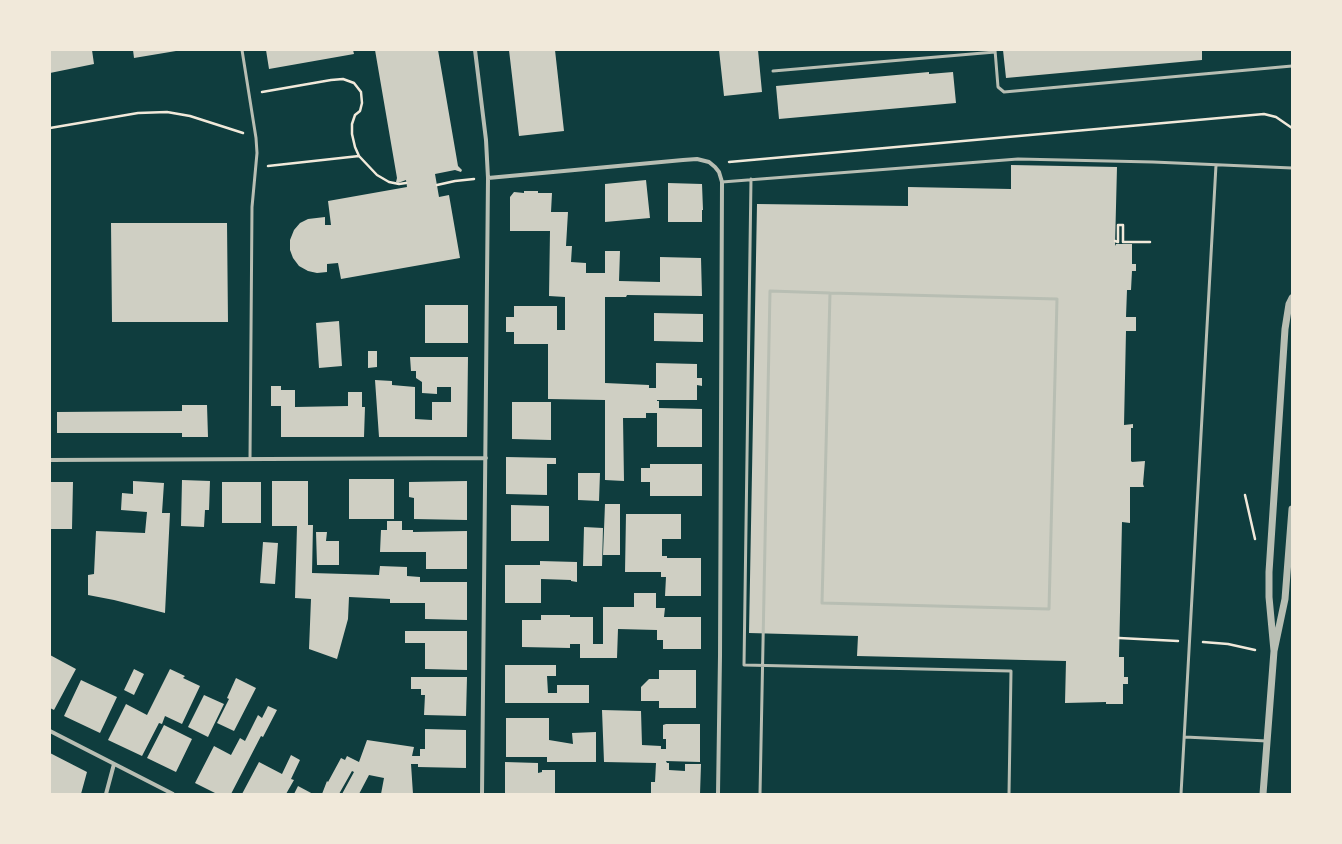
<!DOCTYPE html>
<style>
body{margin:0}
#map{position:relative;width:1342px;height:844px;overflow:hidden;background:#0f3d3e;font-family:"Alegreya Sans",sans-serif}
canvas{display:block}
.frame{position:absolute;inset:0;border:51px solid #f1e9da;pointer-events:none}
</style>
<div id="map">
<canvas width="1342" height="844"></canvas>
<div class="frame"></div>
</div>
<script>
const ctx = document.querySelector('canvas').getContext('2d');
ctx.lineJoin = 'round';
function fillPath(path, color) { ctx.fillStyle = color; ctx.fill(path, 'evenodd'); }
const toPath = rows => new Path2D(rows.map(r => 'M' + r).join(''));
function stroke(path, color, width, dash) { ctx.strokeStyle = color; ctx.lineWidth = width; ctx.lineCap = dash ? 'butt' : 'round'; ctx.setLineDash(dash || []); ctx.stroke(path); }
const building = toPath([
 [50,50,92,50,94,64,50,73],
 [133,50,176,50,176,51,134,58],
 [266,50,353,50,354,54,269,69],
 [375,50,438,50,458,166,462,170,461,172,455,170,435,174,439,197,449,195,460,258,341,279,338,263,327,264,327,272,317,273,308,271,299,266,293,258,290,250,290,240,294,230,300,223,308,219,325,217,325,225,331,225,328,201,407,187,406,180,398,183,396,182,397,178],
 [509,50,555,50,564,131,519,136],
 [719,50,758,50,762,92,724,96],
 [1003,50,1202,50,1202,60,1006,78],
 [929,72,929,74,953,72,956,103,779,119,776,86],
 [1011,165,1117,167,1115,246,1116,244,1132,244,1132,264,1136,264,1136,271,1132,271,1131,290,1127,290,1126,317,1136,317,1136,331,1126,331,1124,425,1133,424,1133,428,1131,428,1131,461,1132,462,1145,461,1143,484,1144,487,1130,487,1130,523,1122,522,1119,657,1124,657,1124,677,1128,677,1128,684,1123,684,1123,704,1106,704,1106,702,1065,703,1066,661,857,656,858,636,749,633,757,204,908,206,908,187,1011,189],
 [646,180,650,218,605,222,605,184],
 [668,183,702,184,703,210,702,210,702,222,668,222],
 [524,191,538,191,538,193,552,193,551,212,568,212,566,246,572,246,571,262,586,263,586,273,605,273,605,280,605,251,620,251,619,281,660,282,660,257,701,258,702,296,627,295,626,297,605,297,605,383,649,385,649,388,656,388,656,363,697,364,697,378,702,378,702,386,697,385,697,400,657,400,657,401,659,401,659,408,702,409,702,447,657,447,657,413,646,413,646,418,623,418,624,481,605,480,605,400,548,399,548,344,514,344,514,332,506,332,506,317,514,317,514,306,557,306,557,330,565,330,565,297,549,296,550,231,510,231,510,197,514,192,524,193],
 [111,223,227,223,228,322,112,322],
 [425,305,468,305,468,343,425,343],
 [654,313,703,314,703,342,654,341],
 [339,321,342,366,319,368,316,323],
 [368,351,377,351,377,367,368,368],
 [410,357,468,357,467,437,379,437,375,380,392,381,392,385,415,387,415,419,432,420,432,402,451,402,451,387,437,387,437,394,422,393,422,382,416,378,416,371,411,371],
 [271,386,281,386,281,390,295,390,295,407,348,406,348,392,362,392,362,407,365,407,364,437,281,437,281,406,271,406],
 [512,402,551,402,551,440,512,439],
 [182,405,207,405,208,437,182,437,182,433,57,433,57,412,182,411],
 [506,457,556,458,556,464,547,464,547,495,506,494],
 [650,464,702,464,702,496,650,496,650,482,641,482,641,468,650,468],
 [578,473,600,473,599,501,578,500],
 [349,479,394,479,394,519,349,519],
 [182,480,210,481,209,510,205,510,204,527,181,526],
 [133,481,164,483,162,513,170,513,165,613,114,600,88,595,88,575,94,574,96,531,145,533,147,512,121,510,122,493,133,494],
 [272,481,308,481,308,525,313,525,312,573,379,575,380,566,407,567,407,576,420,577,420,582,467,582,467,620,425,619,425,603,390,603,390,599,349,597,348,619,337,659,309,649,311,599,295,598,297,526,272,526],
 [467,481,467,520,414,519,414,498,409,497,409,482],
 [50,482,73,482,72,529,50,529],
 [222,482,261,482,261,523,222,523],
 [605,504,620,504,620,555,603,555],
 [511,505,549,506,549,541,511,541],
 [626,514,681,514,681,539,662,539,662,556,667,556,667,558,701,558,701,596,665,596,666,577,661,577,661,572,625,572],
 [387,521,402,521,402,530,413,530,413,532,467,531,467,569,426,569,426,552,380,552,381,530,387,530],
 [584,527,603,528,602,566,583,566],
 [316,532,327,532,326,541,339,541,339,565,317,565],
 [263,542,278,543,275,584,260,583],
 [540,561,577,562,577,582,571,581,571,580,541,579,541,603,505,603,505,565,540,565],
 [634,593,656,593,656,608,665,608,664,617,701,617,701,649,663,649,663,640,657,640,657,630,618,629,617,658,580,658,580,644,570,644,570,648,522,647,522,620,541,620,541,615,570,615,570,617,593,617,593,644,603,644,603,607,634,607],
 [405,631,467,631,467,670,425,669,425,643,405,643],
 [50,655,76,669,54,710,50,708],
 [505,665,556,665,556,676,547,676,548,693,557,693,557,685,589,685,589,703,505,703],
 [134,669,144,674,134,695,124,690],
 [170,669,185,676,183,678,200,686,182,724,165,716,162,724,159,723,142,756,108,740,126,704,147,715],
 [659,670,696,670,696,708,659,708,659,701,641,701,641,687,649,679,659,679],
 [411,677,467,677,466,716,424,715,425,695,421,695,421,689,411,689],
 [236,678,256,688,234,731,217,723,229,699,227,698],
 [81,680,117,697,100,733,64,716],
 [204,695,224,704,208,737,188,727],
 [268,706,277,710,263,737,261,736,231,794,217,794,195,783,214,746,231,755,240,738,245,741,258,715,262,718],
 [602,710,641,711,642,745,661,746,661,749,666,749,666,739,663,739,663,725,666,724,700,724,700,762,666,761,667,763,669,763,669,770,685,771,685,764,701,764,700,794,655,794,655,793,651,793,651,782,655,782,656,763,604,762],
 [506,718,549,718,549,740,573,744,572,733,596,732,596,762,547,762,547,757,506,757],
 [164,725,192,739,176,772,147,758],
 [425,729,466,730,466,768,418,767,418,764,411,764,413,794,381,794,384,778,369,775,359,794,342,794,354,772,352,771,339,794,322,794,327,781,328,782,341,758,345,760,347,756,359,762,367,740,414,747,412,756,420,756,420,749,425,749],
 [50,753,87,772,81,794,50,794,51,778,50,778],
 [291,755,300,760,291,779,294,780,286,794,242,794,259,762,282,774],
 [505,762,538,763,538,773,542,772,542,770,555,770,555,794,505,794],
 [298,786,313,794,294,794]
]);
const path = toPath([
 [262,92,331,80,343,79,354,83,361,92,362,103,360,111,355,115,352,124,352,134,355,147,359,156,377,175,389,182,399,184,406,183],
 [50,128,138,113,167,112,190,116,243,133],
 [729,162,1264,114,1276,117,1292,128],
 [268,166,359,156],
 [437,185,455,181,474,179],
 [1115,241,1118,242,1118,225,1123,225,1123,242,1150,242],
 [1245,495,1255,539],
 [1119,638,1178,641],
 [1203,642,1228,644,1255,650]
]);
const service = toPath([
 [242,50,256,138,257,153,252,207,250,459],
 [995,50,998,87,1004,92,1292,66],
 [773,71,995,52],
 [751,179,744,665,1011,671,1009,794],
 [722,182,1018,159,1153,162,1292,168],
 [1185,737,1267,741],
 [760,794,770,291,830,293,822,603,1049,609,1057,299,830,293],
 [1181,794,1216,165]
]);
const minor = toPath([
 [475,50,486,140,488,178,482,794],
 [488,178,683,160,697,159,709,162,715,167,719,172,722,182,720,656,718,794],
 [50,460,486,458],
 [50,731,173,794],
 [106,794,114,764]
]);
const tertiary = toPath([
 [1274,651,1269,597,1269,572,1285,329,1289,304,1292,298],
 [1263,794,1274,651,1285,599,1292,509]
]);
fillPath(building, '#cfcfc3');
stroke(path, '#f1e9da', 2.5);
stroke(service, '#b8beb3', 3);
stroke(minor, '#b8beb3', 4);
stroke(tertiary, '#b8beb3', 7);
</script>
